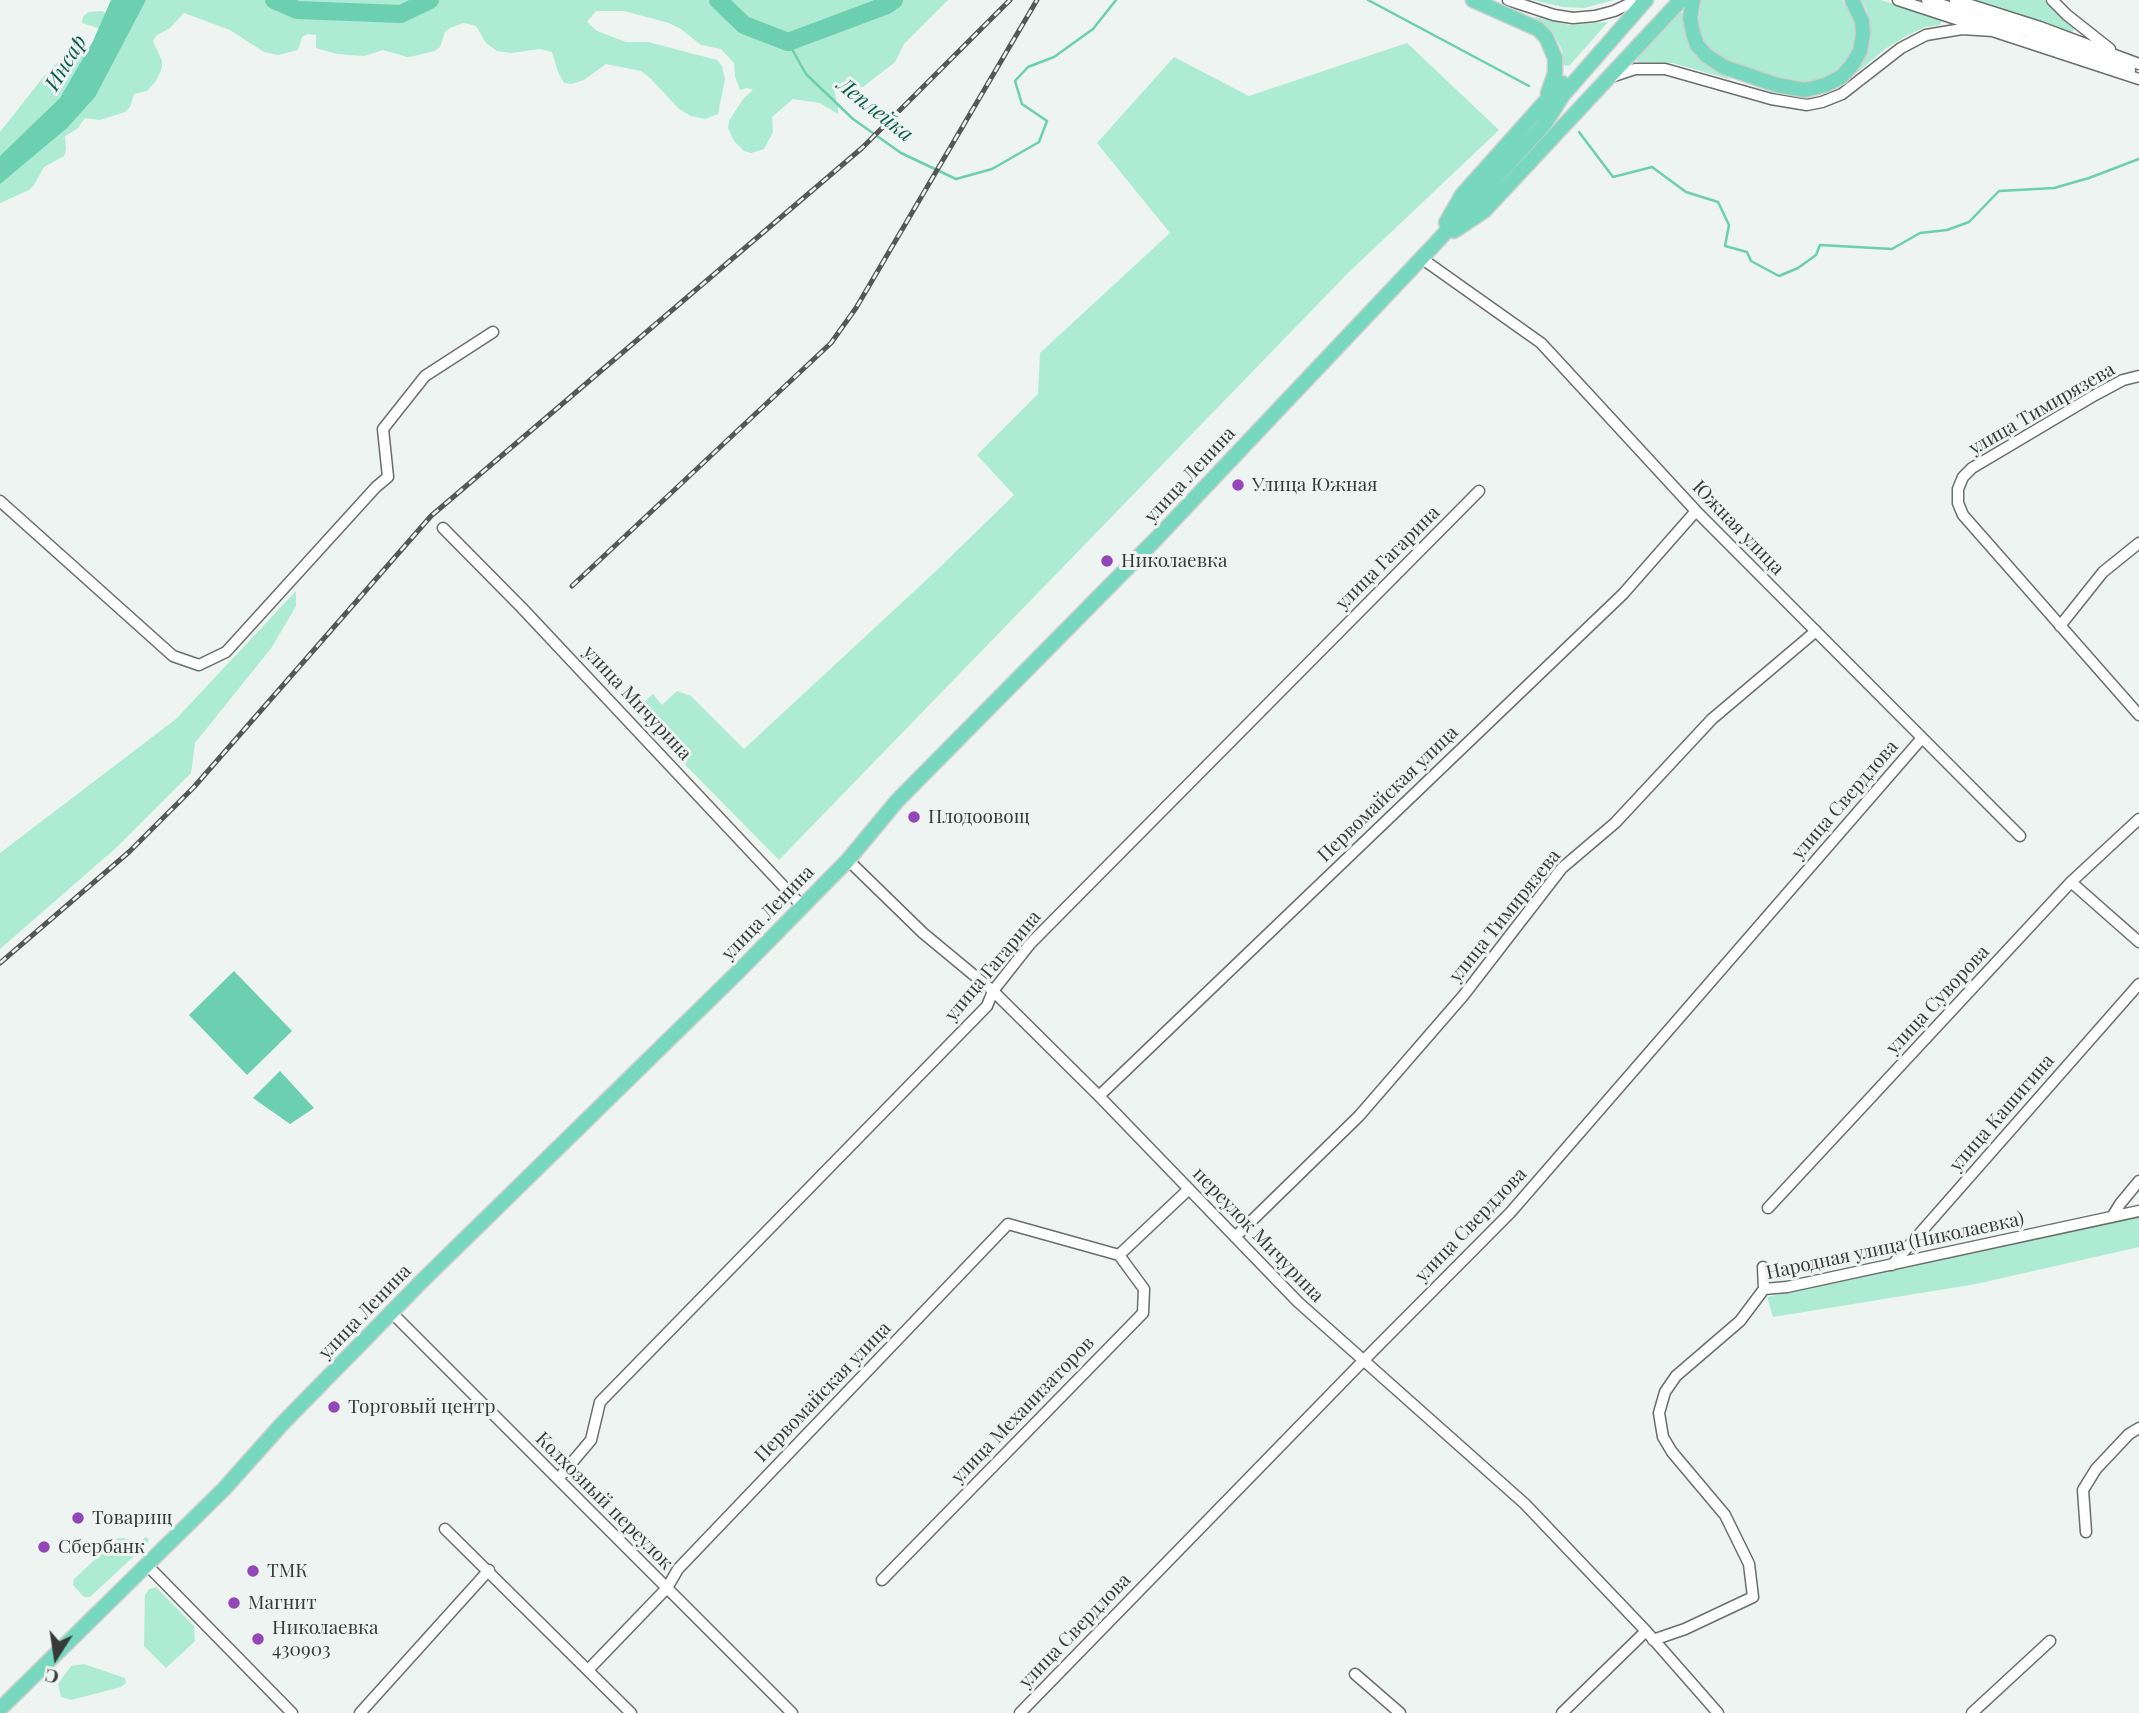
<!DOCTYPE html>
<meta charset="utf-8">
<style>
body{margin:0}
#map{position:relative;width:2139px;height:1713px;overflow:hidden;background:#edf4f2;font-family:"Playfair Display",serif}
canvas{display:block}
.north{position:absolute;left:21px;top:1622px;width:70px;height:70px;-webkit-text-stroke:5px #edf4f2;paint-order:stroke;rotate:192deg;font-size:19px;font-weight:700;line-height:28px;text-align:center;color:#373a39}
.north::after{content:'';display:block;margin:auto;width:24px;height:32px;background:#373a39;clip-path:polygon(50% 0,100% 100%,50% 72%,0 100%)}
</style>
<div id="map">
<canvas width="2139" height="1713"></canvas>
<div class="north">С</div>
</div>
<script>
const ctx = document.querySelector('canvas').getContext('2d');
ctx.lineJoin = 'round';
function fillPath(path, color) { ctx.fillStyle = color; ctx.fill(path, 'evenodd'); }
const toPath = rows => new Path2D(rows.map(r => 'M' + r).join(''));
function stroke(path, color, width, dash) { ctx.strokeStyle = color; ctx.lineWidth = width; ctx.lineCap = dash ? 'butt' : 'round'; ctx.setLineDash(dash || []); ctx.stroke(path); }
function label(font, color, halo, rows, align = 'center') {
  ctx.font = font + ' "Playfair Display",serif'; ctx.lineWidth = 6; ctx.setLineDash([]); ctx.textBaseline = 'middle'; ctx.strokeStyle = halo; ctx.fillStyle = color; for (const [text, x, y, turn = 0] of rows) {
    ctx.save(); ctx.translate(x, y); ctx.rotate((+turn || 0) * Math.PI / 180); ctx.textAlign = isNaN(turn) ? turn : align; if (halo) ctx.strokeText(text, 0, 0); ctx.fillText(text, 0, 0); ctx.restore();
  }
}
const green = toPath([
 [138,0,948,0,904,44,895,62,863,87,840,84,833,85,838,107,838,114,820,103,793,99,772,117,773,132,764,149,751,153,744,151,734,141,728,128,729,121,743,99,753,90,747,88,740,90,735,76,734,63,721,49,701,45,681,29,669,23,624,11,596,11,587,22,597,31,626,42,648,42,717,60,722,66,725,79,718,114,705,119,691,116,679,109,651,79,641,71,606,64,584,80,571,84,564,83,558,72,552,52,540,49,511,53,497,51,486,43,476,26,469,24,463,23,450,28,445,32,440,47,435,51,414,56,407,57,383,50,364,56,337,54,316,48,316,35,308,34,302,37,298,50,278,55,264,52,230,30,184,13,170,28,157,35,153,41,162,61,162,68,156,81,147,91,134,94,130,107,125,112,100,120,85,118,77,129,65,136,66,150,64,156,44,167,34,185,29,190,0,203,0,132,44,76,63,57,69,53,83,52,100,42,101,29,82,23,83,17,88,12,102,11,122,21],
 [1533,0,1614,0,1584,8,1563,7],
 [1701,0,1842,0,1856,22,1853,50,1838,72,1814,83,1783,81,1729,62,1706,48,1698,25],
 [1861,0,1881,0,1942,20,1940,25,1925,27,1908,35,1885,49,1853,76,1867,54,1870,33,1867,10],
 [1972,0,2044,0,2074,29,2072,33],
 [1677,12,1683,13,1684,28,1690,46,1719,72,1732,80,1673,63,1638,62,1635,57],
 [1536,17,1570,25,1608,22,1569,66,1563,65,1562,50,1556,38,1543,24,1533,18],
 [1407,43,1499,130,1348,273,779,860,645,724,639,707,653,694,662,705,677,691,691,696,744,749,936,571,1014,495,977,455,1038,394,1040,353,1170,233,1097,143,1174,57,1249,96],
 [296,591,296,606,272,647,195,743,191,773,117,847,0,949,0,853,176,719],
 [2139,1216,2139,1247,1976,1284,1773,1317,1767,1297],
 [146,1537,149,1539,147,1544,90,1597,84,1597,73,1585,74,1579,118,1538,124,1538,136,1545],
 [156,1587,194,1626,195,1641,166,1668,144,1646,145,1595,149,1589],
 [84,1664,125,1678,126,1683,121,1687,71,1700,61,1697,58,1684,71,1666]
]);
const water = toPath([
 [111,0,146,0,95,97,67,128,0,184,0,156,60,98,93,41],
 [234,971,292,1031,247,1075,189,1015],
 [280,1071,314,1108,290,1124,253,1098]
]);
const stream = toPath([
 [1368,0,1529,86],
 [788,42,806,74,853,119,901,153,956,179,992,169,1039,142,1047,121,1022,104,1015,81,1028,67,1054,57,1093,29,1116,0],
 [1579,132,1613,177,1652,167,1686,192,1718,202,1729,225,1725,246,1747,252,1751,261,1779,276,1798,268,1816,255,1820,245,1892,249,1920,233,1947,230,1969,222,1999,191,2054,188,2089,178,2139,159]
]);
const river = toPath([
 [274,0,297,10,401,14,430,0],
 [718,0,744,25,788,42,887,5,894,0]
]);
const minor = toPath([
 [1508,0,1554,15,1573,18,1595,16,1614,11,1631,3],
 [1898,0,2139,79],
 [1927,0,2028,32,2130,70],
 [1955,0,2040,27,2139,64],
 [2052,0,2067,15,2110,49],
 [1611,77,1635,69,1665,69,1771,99,1807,105,1822,102,1842,94,1901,48,1926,35,1962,29,1993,31],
 [1421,258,1541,343,1696,511,2020,836],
 [2139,376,2123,380,2095,395,1972,468,1963,477,1958,489,1958,503,1963,515,2139,715],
 [0,501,173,656,199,665,226,652,376,487,388,477,383,429,425,376,493,332],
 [443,528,522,608,802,906],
 [2060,626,2103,572,2139,543],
 [848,860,923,933,993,991,1099,1096,1298,1302,1525,1504,1646,1631,1718,1713],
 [2071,882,2139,942],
 [1099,1096,1623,594,1696,511],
 [1768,1208,2071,882,2139,819],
 [2112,1217,2120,1204,2139,1181],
 [1235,1237,1359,1116,1463,996,1562,868,1615,823,1712,719,1816,631],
 [1119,1255,1189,1189],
 [1892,1265,2139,984],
 [1763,1267,1764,1289],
 [392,1313,792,1713],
 [558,1479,591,1440,600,1402,987,1006,993,991,1030,944,1479,491],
 [445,1529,631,1713],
 [2086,1532,2083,1490,2096,1469,2129,1434,2139,1428],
 [147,1565,292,1713],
 [882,1580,1143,1313,1144,1289,1119,1255],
 [1653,1640,1685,1629,1753,1597,1749,1564,1725,1515,1672,1452,1663,1437,1659,1413,1665,1392,1676,1376,1740,1321,1764,1289,1787,1287,2139,1211],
 [588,1670,667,1588,678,1569,1008,1224,1119,1255],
 [1355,1674,1400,1713],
 [360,1713,489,1570],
 [1020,1713,1363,1361,1510,1213,1922,738],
 [1562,1713,1646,1631],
 [1972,1713,2050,1641]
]);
const major = toPath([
 [1473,0,1538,29,1546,37,1555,58,1555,73,1548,93],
 [1693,0,1690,18,1693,33,1697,45,1707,56,1724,67,1777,85,1805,90,1825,85,1841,77,1852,65,1860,51,1863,34,1862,21,1852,0],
 [1446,223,1462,195,1562,83],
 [1454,231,1484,211,1681,0],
 [0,1709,224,1489,282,1424,423,1280,740,970,848,860,897,801,1155,540,1433,246,1544,125,1563,95,1646,0]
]);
const rail = toPath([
 [572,586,831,343,856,308,1037,0],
 [0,963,129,852,194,787,431,516,862,148,1010,0]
]);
const markers = [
 [1238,485,7,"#9346b7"],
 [1107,561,7,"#9346b7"],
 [914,817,7,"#9346b7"],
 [334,1407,7,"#9346b7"],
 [78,1518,7,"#9346b7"],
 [44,1547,7,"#9346b7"],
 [253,1571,7,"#9346b7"],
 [234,1603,7,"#9346b7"],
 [258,1639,7,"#9346b7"]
];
const streetNames = [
 ["улица Тимирязева",2042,409,-30],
 ["улица Ленина",1190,475,-47],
 ["Южная улица",1738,528,46],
 ["улица Гагарина",1388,558,-45],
 ["улица Мичурина",637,703,47],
 ["Первомайская улица",1388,794,-44],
 ["улица Свердлова",1845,800,-49],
 ["улица Ленина",768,913,-46],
 ["улица Тимирязева",1505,916,-51],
 ["улица Гагарина",993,966,-50],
 ["улица Суворова",1938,1000,-47],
 ["улица Кашигина",2002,1113,-49],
 ["улица Свердлова",1471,1225,-46],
 ["переулок Мичурина",1258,1235,46],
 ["Народная улица (Николаевка)",1895,1246,-12],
 ["улица Ленина",365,1312,-46],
 ["Первомайская улица",823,1392,-46],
 ["улица Механизаторов",1023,1410,-46],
 ["Колхозный переулок",604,1501,45],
 ["улица Свердлова",1075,1631,-46]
];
const poiNames = [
 ["Улица Южная",1252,485],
 ["Николаевка",1121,561],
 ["Плодоовощ",928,817],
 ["Торговый центр",348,1407],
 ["Товарищ",92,1518],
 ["Сбербанк",58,1547],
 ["ТМК",267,1571],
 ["Магнит",248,1603],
 ["Николаевка",272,1628],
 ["430903",272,1650]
];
const waterNames = [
 ["Инсар",66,63,-59],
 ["Леплейка",875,110,38]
];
fillPath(green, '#adebd4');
fillPath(water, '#6ccfaf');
stroke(stream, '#6ccfaf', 2.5);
stroke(river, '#6ccfaf', 18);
stroke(minor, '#696f6d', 13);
stroke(major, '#cfd0cf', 17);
stroke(minor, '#fff', 10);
stroke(major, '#77d7bf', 14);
stroke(rail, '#545756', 5);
stroke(rail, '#edf4f2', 2.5, [8]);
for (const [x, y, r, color] of markers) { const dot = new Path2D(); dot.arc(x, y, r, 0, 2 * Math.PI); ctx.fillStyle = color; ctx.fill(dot); stroke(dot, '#edf4f2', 2.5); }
label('19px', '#373a39', '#edf4f2', streetNames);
label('19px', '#373a39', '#edf4f2', poiNames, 'left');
label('italic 21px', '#095c48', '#edf4f2', waterNames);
</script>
